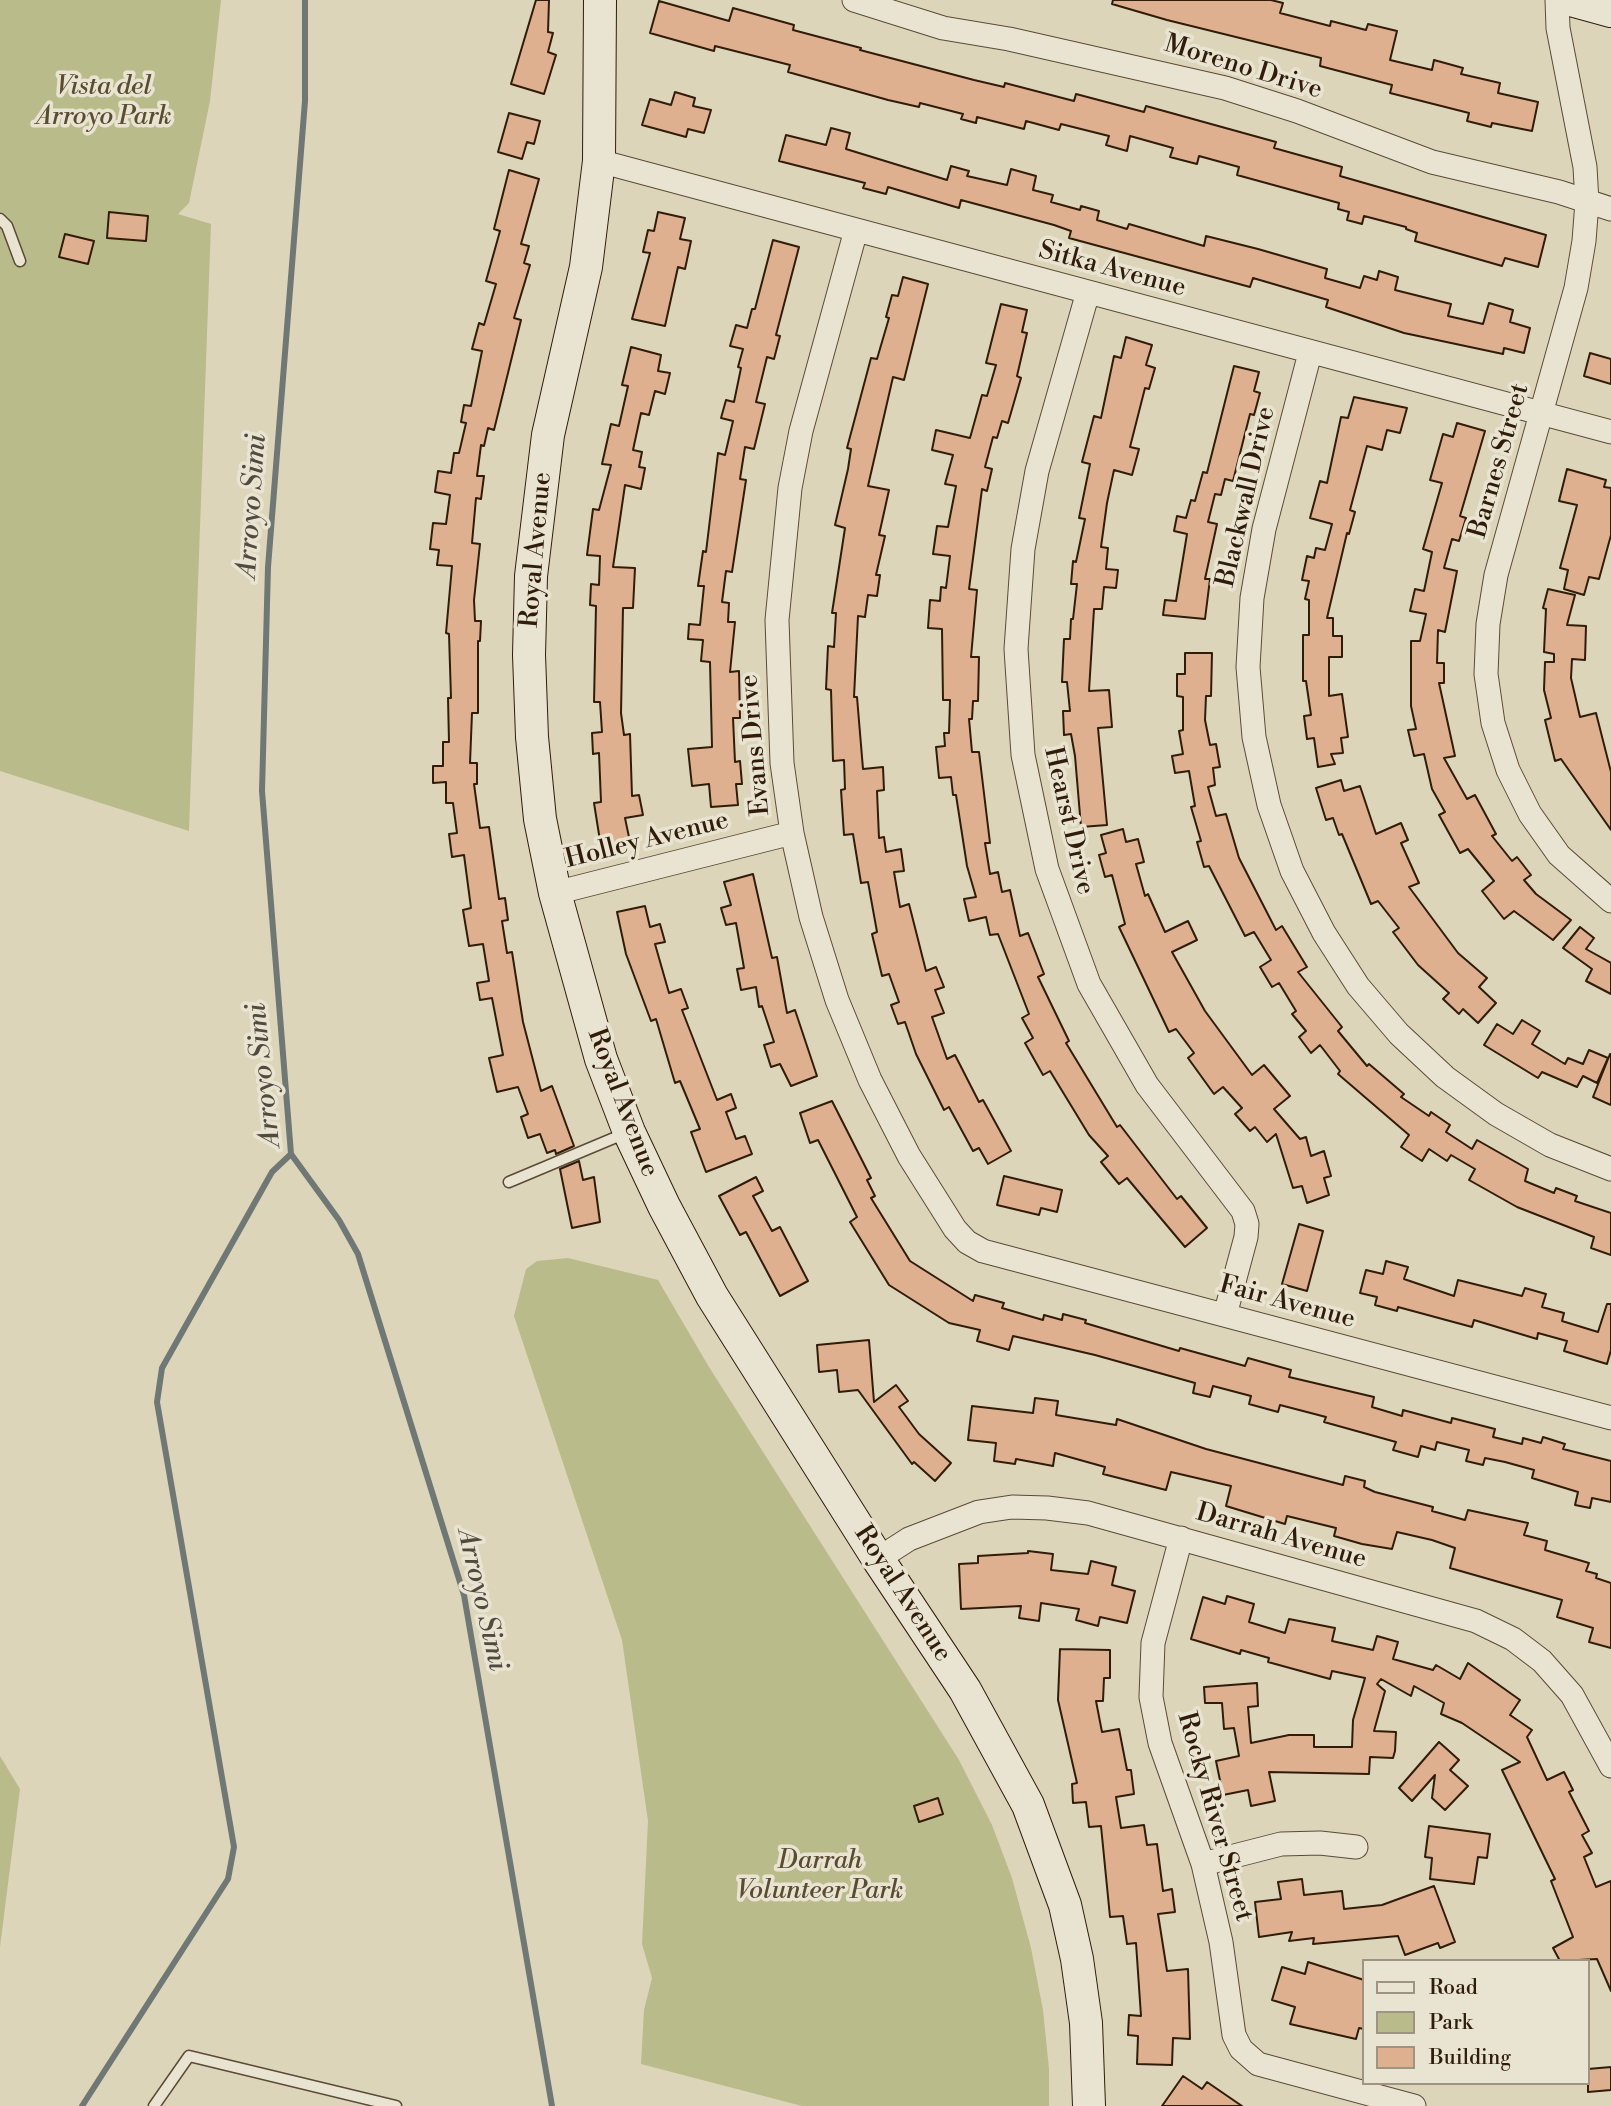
<!DOCTYPE html>
<style>
body{margin:0}
#map{position:relative;width:1611px;height:2106px;overflow:hidden;background:#ddd5ba;font-family:"Libre Bodoni",serif}
canvas{display:block}
.legend{position:absolute;left:1362px;top:1959px;width:228px;height:126px;box-sizing:border-box;background:#e9e4d2;border:2px solid #9f9482;margin:0;padding:9px 12px;list-style:none;font-size:21px;color:#301c09}
.legend li{display:flex;align-items:center;gap:14px;height:35px}
.legend b{width:35px;border:2px solid #9f9482}
</style>
<div id="map">
<canvas width="1611" height="2106"></canvas>
<ul class="legend">
<li><b style="height:9px;background:#e9e4d2"></b>Road</li>
<li><b style="height:19px;background:#b9bb8a"></b>Park</li>
<li><b style="height:19px;background:#dfb090"></b>Building</li>
</ul>
</div>
<script>
const ctx = document.querySelector('canvas').getContext('2d');
ctx.lineJoin = 'round';
function fillPath(path, color) { ctx.fillStyle = color; ctx.fill(path, 'evenodd'); }
const toPath = rows => new Path2D(rows.map(r => 'M' + r).join(''));
function stroke(path, color, width, dash) { ctx.strokeStyle = color; ctx.lineWidth = width; ctx.lineCap = dash ? 'butt' : 'round'; ctx.setLineDash(dash || []); ctx.stroke(path); }
function label(font, color, halo, rows, align = 'center') {
  ctx.font = font + ' "Libre Bodoni",serif'; ctx.lineWidth = 7; ctx.setLineDash([]); ctx.textBaseline = 'middle'; ctx.strokeStyle = halo; ctx.fillStyle = color; for (const [text, x, y, turn = 0] of rows) {
    ctx.save(); ctx.translate(x, y); ctx.rotate((+turn || 0) * Math.PI / 180); ctx.textAlign = isNaN(turn) ? turn : align; if (halo) ctx.strokeText(text, 0, 0); ctx.fillText(text, 0, 0); ctx.restore();
  }
}
const green = toPath([
 [0,0,221,0,210,101,189,203,178,214,211,224,189,831,0,771],
 [568,1258,658,1280,709,1367,959,1760,992,1825,1012,1878,1031,1948,1043,2010,1049,2069,1049,2106,802,2106,641,2064,644,2010,652,1978,642,1944,648,1821,622,1640,514,1316,526,1269,537,1261],
 [0,1756,20,1789,0,1947]
]);
const stream = toPath([
 [305,0,305,101,268,567,262,791,291,1154,339,1220,358,1254,464,1595,552,2106],
 [82,2106,228,1879,234,1847,157,1402,162,1368,272,1172,291,1154]
]);
const building = toPath([
 [536,0,549,0,548,32,553,33,548,52,556,55,544,94,511,84,536,0],
 [1113,0,1271,0,1283,3,1280,13,1330,26,1331,21,1366,30,1368,24,1397,31,1390,60,1432,70,1434,60,1463,68,1461,74,1500,83,1498,93,1538,102,1532,131,1492,123,1491,127,1467,121,1469,113,1390,93,1392,85,1320,66,1321,58,1167,20,1112,4,1113,0],
 [659,1,729,21,733,8,794,25,793,30,861,48,860,50,974,80,1004,87,1005,83,1074,101,1076,94,1144,112,1146,106,1276,142,1274,148,1342,167,1340,176,1546,235,1538,267,1505,258,1502,266,1415,241,1417,233,1406,229,1406,227,1364,216,1362,224,1347,220,1349,212,1338,209,1339,203,1237,175,1239,167,1199,156,1197,164,1170,157,1173,148,1130,136,1127,151,1106,145,1109,136,1061,124,1059,130,1026,121,1024,129,977,117,976,123,961,119,963,114,920,103,919,107,888,100,788,72,790,65,715,46,714,51,650,33,659,1],
 [675,92,695,98,693,106,711,110,704,133,688,129,686,137,642,125,650,99,671,105,675,92],
 [509,113,540,121,534,144,527,142,522,159,498,152,509,113],
 [831,128,850,133,846,149,947,180,951,166,969,171,967,176,1007,185,1011,169,1036,176,1033,190,1053,195,1051,202,1080,210,1081,206,1099,211,1097,220,1127,229,1129,224,1204,246,1206,236,1258,249,1327,269,1325,278,1360,288,1364,276,1377,280,1379,271,1398,277,1395,290,1451,304,1448,316,1483,324,1489,303,1513,310,1510,322,1530,328,1524,353,1504,348,1503,354,1404,333,1326,307,1328,300,1253,278,1250,287,1069,238,1071,231,1054,225,961,200,959,208,888,187,886,194,863,188,865,183,779,161,786,135,826,145,831,128],
 [509,170,539,179,521,244,529,246,524,263,530,265,514,318,521,320,494,430,488,428,484,446,481,445,477,476,484,476,481,499,476,498,472,543,480,544,474,600,475,621,481,621,480,641,478,641,478,713,472,713,470,763,477,763,477,784,474,784,480,828,489,827,499,899,505,898,508,920,502,921,507,953,512,952,523,1022,541,1091,552,1086,574,1146,556,1154,555,1150,547,1153,540,1134,528,1138,521,1117,528,1114,518,1087,497,1092,489,1058,503,1055,492,998,480,1000,477,983,489,981,483,944,469,946,463,910,471,908,464,855,452,857,449,834,457,833,453,803,446,803,446,782,433,783,433,766,443,766,443,742,449,742,448,698,451,698,449,634,446,633,452,566,437,565,439,550,430,549,433,523,446,524,450,495,435,492,438,471,451,473,454,453,459,453,466,423,461,422,464,405,471,406,482,351,472,349,479,323,484,325,496,284,486,281,500,231,494,229,509,170],
 [109,212,148,216,146,241,107,238,109,212],
 [658,212,685,218,680,239,691,241,685,269,678,267,665,326,632,319,650,253,643,252,648,230,654,231,658,212],
 [65,234,94,241,88,264,59,257,65,234],
 [773,240,799,247,776,335,780,336,774,359,767,357,756,402,765,404,754,449,745,447,740,479,746,480,732,572,726,571,722,602,729,603,728,622,735,622,730,672,739,671,740,718,733,718,735,762,740,761,742,784,736,784,738,805,711,807,709,784,692,786,688,749,712,747,710,662,701,661,703,640,688,639,689,624,700,625,704,586,698,586,703,551,706,552,718,453,725,455,733,421,721,418,726,400,734,402,741,368,738,367,743,349,730,346,736,325,747,328,752,309,755,309,773,240],
 [903,277,928,284,904,380,893,377,868,486,889,490,879,535,885,536,876,575,880,575,877,596,868,595,865,617,858,616,854,697,857,697,863,769,883,767,884,790,877,791,879,838,884,837,886,852,901,849,904,871,894,872,900,907,909,904,926,971,936,967,944,987,935,990,944,1013,932,1017,947,1059,955,1055,979,1102,983,1100,1011,1151,988,1164,979,1148,973,1151,949,1107,944,1110,916,1054,905,1022,898,1024,891,1005,899,1002,889,974,882,976,872,934,877,932,868,882,861,883,853,834,844,835,841,790,845,789,844,760,833,761,831,690,826,689,828,646,834,647,836,613,832,613,845,528,835,525,848,469,851,449,847,448,871,358,877,359,889,318,886,317,892,295,898,296,903,277],
 [1001,304,1027,310,1022,332,1027,333,1017,376,1021,378,1008,423,1002,421,997,438,993,437,985,467,992,469,987,491,982,489,969,589,977,590,971,657,979,657,978,701,973,701,972,719,969,719,972,752,979,752,990,843,985,843,990,874,998,872,1002,892,1010,890,1020,936,1028,933,1044,974,1038,977,1069,1041,1066,1043,1117,1127,1120,1125,1177,1199,1181,1196,1207,1228,1185,1247,1127,1178,1119,1184,1101,1162,1108,1156,1089,1135,1050,1071,1043,1075,1025,1043,1033,1038,1022,1018,1029,1014,998,934,990,935,986,917,969,921,964,899,976,897,967,866,956,795,953,795,951,777,939,778,936,747,945,746,944,733,949,733,950,700,943,700,942,629,928,628,930,600,940,601,941,587,946,588,950,556,933,554,937,526,948,527,956,486,945,484,953,455,932,450,936,430,970,438,982,395,987,396,996,365,986,363,1001,304],
 [1126,337,1152,345,1146,365,1155,368,1149,389,1145,388,1130,447,1139,449,1132,475,1114,470,1107,503,1101,547,1108,548,1106,569,1118,570,1116,588,1104,587,1102,609,1094,609,1089,691,1109,690,1112,727,1098,728,1107,825,1081,827,1075,756,1071,734,1064,735,1063,711,1070,711,1067,682,1062,682,1064,639,1070,639,1071,619,1073,619,1077,584,1071,584,1073,561,1076,562,1085,519,1079,518,1090,464,1082,462,1094,416,1101,418,1114,356,1121,358,1126,337],
 [631,347,661,355,658,371,670,373,665,394,655,391,649,415,641,413,633,450,642,452,639,467,645,468,641,489,625,485,613,567,635,568,633,608,623,608,621,713,624,735,630,734,632,796,639,795,643,815,625,818,630,842,601,847,594,803,601,802,599,753,593,754,592,733,602,732,600,702,594,702,596,606,590,605,591,584,599,585,600,556,587,555,593,509,599,510,611,465,602,464,611,424,619,426,628,386,622,385,631,347],
 [1590,353,1611,359,1611,384,1584,376,1590,353],
 [1234,366,1259,372,1254,391,1260,393,1254,415,1250,414,1233,481,1225,479,1221,495,1215,494,1208,522,1217,524,1205,579,1210,579,1205,619,1163,615,1165,600,1176,601,1187,534,1174,531,1177,516,1186,518,1191,500,1195,501,1203,472,1207,473,1234,366],
 [1354,397,1407,408,1400,433,1387,430,1382,450,1367,446,1350,510,1355,512,1349,534,1347,533,1327,618,1333,618,1333,636,1342,636,1342,657,1329,657,1329,696,1342,694,1348,737,1341,738,1343,753,1331,754,1335,764,1318,767,1314,738,1307,739,1304,716,1311,715,1306,681,1303,681,1303,635,1309,635,1309,600,1305,599,1309,581,1302,580,1307,556,1314,558,1316,548,1325,550,1332,524,1310,518,1320,481,1327,483,1341,417,1348,418,1354,397],
 [1457,423,1485,431,1460,516,1466,518,1459,541,1452,539,1444,568,1457,571,1445,632,1438,630,1437,663,1444,663,1444,683,1439,683,1455,756,1444,758,1467,799,1475,795,1496,834,1492,836,1512,861,1517,857,1531,875,1524,880,1536,894,1571,920,1553,940,1514,911,1504,919,1482,891,1494,881,1468,849,1460,853,1439,815,1445,812,1432,789,1424,754,1414,756,1408,730,1416,729,1411,706,1411,641,1420,641,1426,614,1410,611,1415,589,1424,591,1432,552,1423,549,1442,483,1430,480,1443,434,1453,437,1457,423],
 [1567,469,1606,480,1604,487,1611,488,1611,535,1599,579,1589,577,1584,595,1564,589,1568,570,1560,568,1577,505,1559,501,1567,469],
 [1548,589,1575,595,1567,625,1586,626,1585,660,1572,659,1571,678,1580,717,1596,713,1611,772,1611,830,1561,759,1555,761,1545,720,1551,718,1544,690,1545,662,1554,662,1554,654,1544,652,1546,609,1543,608,1548,589],
 [1185,653,1212,653,1211,696,1206,696,1205,720,1210,745,1216,744,1220,767,1213,768,1215,785,1208,787,1216,816,1226,814,1239,858,1276,930,1282,926,1307,967,1298,972,1342,1027,1338,1031,1367,1066,1369,1064,1404,1094,1401,1097,1429,1116,1431,1112,1450,1125,1446,1132,1472,1149,1477,1140,1528,1169,1525,1181,1554,1193,1556,1188,1577,1196,1575,1201,1611,1213,1611,1255,1591,1248,1594,1237,1517,1207,1469,1180,1475,1169,1451,1155,1447,1161,1429,1149,1422,1161,1401,1147,1409,1135,1338,1074,1340,1071,1320,1045,1311,1053,1299,1037,1306,1031,1292,1014,1296,1011,1279,983,1272,987,1260,967,1271,960,1254,932,1245,936,1209,866,1204,867,1197,842,1201,841,1191,807,1195,806,1189,771,1175,773,1172,756,1183,754,1179,731,1183,730,1183,697,1177,696,1177,674,1185,674,1185,653],
 [1341,780,1344,791,1360,786,1376,834,1401,823,1408,840,1401,843,1419,883,1409,887,1458,953,1487,978,1479,987,1496,1003,1478,1023,1463,1009,1459,1014,1443,999,1449,993,1418,965,1393,932,1399,928,1378,901,1371,904,1342,834,1339,835,1333,818,1326,820,1316,788,1341,780],
 [1123,829,1126,842,1138,839,1144,862,1136,864,1145,896,1148,894,1165,932,1188,921,1197,940,1172,952,1205,1011,1252,1075,1264,1065,1290,1096,1274,1109,1300,1139,1306,1137,1311,1156,1324,1151,1331,1176,1324,1178,1329,1195,1307,1203,1302,1186,1293,1188,1276,1134,1267,1142,1255,1127,1250,1131,1235,1114,1242,1108,1223,1087,1214,1094,1188,1058,1194,1053,1176,1029,1169,1032,1119,927,1125,924,1112,875,1105,877,1099,855,1106,853,1101,835,1123,829],
 [753,874,772,958,777,957,787,1013,795,1010,817,1076,791,1086,780,1064,771,1067,764,1045,774,1042,762,1006,759,1007,756,987,741,990,737,969,744,968,736,923,726,925,721,908,731,905,724,882,753,874],
 [645,906,650,927,660,924,665,942,655,944,669,993,681,989,688,1008,682,1010,717,1100,731,1094,736,1108,726,1112,736,1139,745,1136,752,1154,706,1172,691,1132,700,1129,680,1081,675,1083,656,1019,651,1021,626,954,617,912,645,906],
 [1580,927,1594,938,1586,949,1611,963,1611,994,1586,981,1592,969,1563,948,1580,927],
 [1522,1020,1540,1031,1532,1044,1565,1064,1568,1058,1583,1064,1589,1050,1608,1058,1597,1083,1583,1076,1577,1087,1542,1072,1538,1078,1484,1045,1497,1024,1513,1034,1522,1020],
 [1610,1054,1611,1054,1611,1105,1593,1097,1610,1054],
 [832,1101,871,1178,867,1180,875,1196,871,1198,910,1261,973,1301,975,1295,1004,1303,1002,1308,1043,1320,1044,1315,1062,1320,1063,1314,1086,1320,1085,1323,1179,1351,1180,1348,1245,1366,1248,1358,1291,1370,1289,1377,1374,1397,1372,1407,1402,1416,1403,1410,1451,1423,1452,1418,1495,1429,1493,1437,1522,1444,1523,1438,1541,1443,1543,1437,1565,1444,1563,1449,1611,1461,1611,1502,1592,1498,1590,1508,1575,1505,1578,1492,1532,1478,1534,1470,1505,1462,1485,1458,1483,1465,1466,1461,1469,1450,1437,1442,1435,1450,1421,1446,1418,1457,1393,1450,1396,1442,1324,1422,1326,1417,1280,1405,1278,1412,1249,1404,1251,1396,1213,1386,1210,1397,1193,1393,1195,1383,1095,1355,1013,1336,1009,1350,977,1341,980,1330,949,1323,889,1285,850,1222,857,1217,818,1140,810,1143,800,1113,832,1101],
 [579,1161,583,1180,594,1177,600,1222,572,1228,560,1169,579,1161],
 [1004,1176,1062,1190,1057,1212,1041,1208,1039,1215,997,1205,1004,1176],
 [756,1177,763,1191,753,1196,772,1231,780,1227,808,1281,780,1296,746,1232,740,1235,719,1196,756,1177],
 [1299,1224,1323,1231,1307,1291,1282,1284,1299,1224],
 [1386,1261,1408,1267,1404,1279,1454,1296,1458,1280,1522,1296,1525,1288,1546,1294,1542,1307,1564,1313,1562,1321,1598,1332,1607,1304,1611,1304,1611,1350,1607,1364,1564,1351,1567,1341,1538,1333,1537,1339,1474,1320,1472,1327,1398,1307,1397,1311,1375,1305,1377,1297,1360,1293,1366,1270,1383,1274,1386,1261],
 [869,1340,874,1402,896,1385,908,1401,899,1407,919,1434,951,1463,935,1481,914,1462,912,1464,858,1390,839,1392,837,1370,819,1372,817,1345,869,1340],
 [1035,1398,1058,1401,1056,1415,1116,1425,1117,1419,1206,1449,1343,1485,1345,1476,1365,1481,1364,1487,1375,1492,1433,1507,1432,1511,1465,1520,1468,1510,1528,1523,1524,1535,1547,1541,1545,1550,1589,1563,1586,1571,1597,1574,1596,1578,1611,1583,1611,1648,1589,1642,1593,1628,1557,1617,1562,1600,1450,1568,1455,1548,1432,1540,1397,1532,1392,1549,1362,1544,1334,1536,1336,1528,1287,1516,1285,1524,1226,1506,1231,1486,1171,1472,1166,1490,1103,1474,1105,1467,1055,1453,1053,1466,1016,1459,1015,1464,994,1461,996,1443,968,1440,972,1406,1033,1413,1035,1398],
 [1028,1551,1053,1554,1051,1570,1088,1574,1091,1561,1116,1567,1112,1585,1135,1591,1127,1623,1100,1617,1098,1626,1076,1620,1079,1609,1041,1603,1039,1621,1019,1618,1021,1606,961,1609,959,1564,978,1563,978,1556,1028,1553,1028,1551],
 [1227,1596,1254,1604,1249,1622,1285,1633,1289,1619,1335,1628,1332,1641,1373,1650,1377,1636,1398,1642,1393,1659,1433,1670,1436,1665,1460,1679,1468,1663,1520,1700,1510,1715,1532,1730,1527,1737,1547,1780,1564,1772,1573,1790,1569,1792,1589,1831,1582,1835,1592,1853,1584,1857,1596,1887,1611,1881,1611,1991,1597,1959,1560,1961,1553,1948,1573,1937,1551,1881,1555,1879,1502,1770,1520,1762,1462,1723,1441,1714,1444,1703,1414,1686,1411,1696,1381,1679,1377,1684,1385,1691,1374,1731,1396,1732,1395,1751,1393,1758,1370,1757,1369,1774,1269,1772,1275,1801,1251,1806,1248,1790,1223,1795,1216,1761,1239,1756,1234,1728,1224,1729,1222,1703,1205,1703,1204,1687,1257,1683,1258,1706,1248,1707,1251,1743,1289,1735,1314,1735,1314,1747,1352,1747,1353,1720,1365,1678,1332,1671,1330,1679,1268,1662,1269,1658,1241,1650,1240,1654,1191,1639,1203,1597,1225,1604,1227,1596],
 [1060,1649,1110,1650,1110,1678,1104,1678,1103,1701,1096,1701,1102,1732,1119,1729,1127,1770,1131,1770,1134,1794,1116,1797,1121,1828,1144,1825,1147,1845,1157,1844,1163,1891,1172,1889,1175,1912,1158,1914,1167,1971,1188,1969,1190,2039,1173,2038,1172,2065,1137,2064,1138,2036,1128,2035,1129,2015,1141,2016,1136,1943,1127,1944,1123,1916,1110,1917,1101,1826,1089,1827,1086,1802,1073,1803,1072,1784,1077,1783,1058,1700,1060,1649],
 [1439,1742,1459,1760,1450,1770,1468,1786,1445,1810,1432,1798,1435,1775,1412,1801,1399,1788,1439,1742],
 [938,1798,943,1814,919,1822,914,1806,938,1798],
 [1429,1826,1490,1834,1487,1858,1478,1857,1474,1884,1430,1879,1432,1858,1425,1857,1429,1826],
 [1302,1879,1304,1895,1342,1891,1344,1909,1382,1905,1434,1886,1455,1942,1440,1948,1438,1943,1405,1955,1398,1936,1313,1944,1314,1938,1289,1941,1292,1932,1259,1937,1255,1902,1281,1899,1278,1882,1302,1879],
 [1308,1962,1364,1980,1364,2029,1359,2028,1356,2039,1290,2024,1295,2007,1272,2000,1282,1967,1305,1974,1308,1962],
 [1611,2067,1611,2090,1588,2092,1588,2069,1611,2067],
 [1183,2076,1202,2089,1207,2082,1242,2106,1162,2106,1183,2076]
]);
const lane = toPath([
 [0,219,7,226,20,261],
 [509,1182,626,1133],
 [154,2106,189,2056,396,2106]
]);
const street = toPath([
 [854,0,943,28,1009,39,1225,88,1297,111,1432,162,1559,192,1611,209],
 [1557,0,1558,28,1585,167,1587,202,1584,241,1576,288,1496,575,1488,624,1486,674,1493,723,1508,770,1530,814,1559,855,1611,901],
 [599,161,1611,432],
 [856,230,801,431,790,488,777,620,782,763,792,833,811,917,837,1000,870,1080,909,1156,955,1229,967,1242,983,1251,1611,1418],
 [1088,292,1037,471,1023,549,1016,649,1023,755,1047,869,1089,984,1147,1085,1243,1211,1247,1224,1246,1237,1225,1315],
 [1310,353,1264,529,1252,598,1248,667,1254,737,1269,805,1292,871,1324,933,1358,986,1399,1034,1445,1077,1496,1114,1550,1145,1611,1169],
 [555,893,792,833],
 [1181,1538,1153,1643,1151,1697,1160,1743,1203,1864,1221,1942,1234,2035,1241,2049,1258,2064,1414,2106],
 [878,1559,909,1539,979,1512,1012,1507,1047,1508,1088,1513,1476,1621,1513,1639,1542,1661,1572,1695,1611,1766],
 [1203,1864,1281,1844,1320,1843,1356,1847]
]);
const secondary = toPath([
 [600,0,599,161,586,267,548,435,531,576,529,655,532,737,540,819,555,893,601,1059,629,1132,664,1206,712,1296,878,1559,965,1690,1028,1805,1065,1905,1077,1959,1086,2023,1089,2106],
 [1571,0,1611,11]
]);
const streetNames = [
 ["Moreno Drive",1243,68,17],
 ["Sitka Avenue",1112,270,15],
 ["Barnes Street",1500,461,-74],
 ["Blackwall Drive",1247,497,-77],
 ["Royal Avenue",537,550,-85],
 ["Evans Drive",756,745,-95],
 ["Hearst Drive",1068,821,77],
 ["Holley Avenue",647,841,-14],
 ["Royal Avenue",622,1103,69],
 ["Fair Avenue",1287,1303,15],
 ["Darrah Avenue",1281,1537,16],
 ["Royal Avenue",902,1594,57],
 ["Rocky River Street",1214,1817,74]
];
const parkNames = [
 ["Vista del",104,88],
 ["Arroyo Park",104,118],
 ["Darrah",820,1862],
 ["Volunteer Park",820,1892]
];
const waterNames = [
 ["Arroyo Simi",253,506,-86],
 ["Arroyo Simi",265,1075,-96],
 ["Arroyo Simi",481,1600,77]
];
fillPath(green, '#b9bb8a');
stroke(stream, '#6f7874', 6);
fillPath(building, '#dfb090');
stroke(building, '#301c09', 2);
stroke(lane, '#5b4a35', 13);
stroke(street, '#5b4a35', 25);
stroke(secondary, '#301c09', 34);
stroke(lane, '#e9e4d2', 10);
stroke(street, '#e9e4d2', 23);
stroke(secondary, '#e9e4d2', 32);
label('26px', '#301c09', '#e9e4d2', streetNames);
label('italic 26px', '#594c30', '#e9e4d2', parkNames);
label('italic 28px', '#504a3f', '#e9e4d2', waterNames);
</script>
